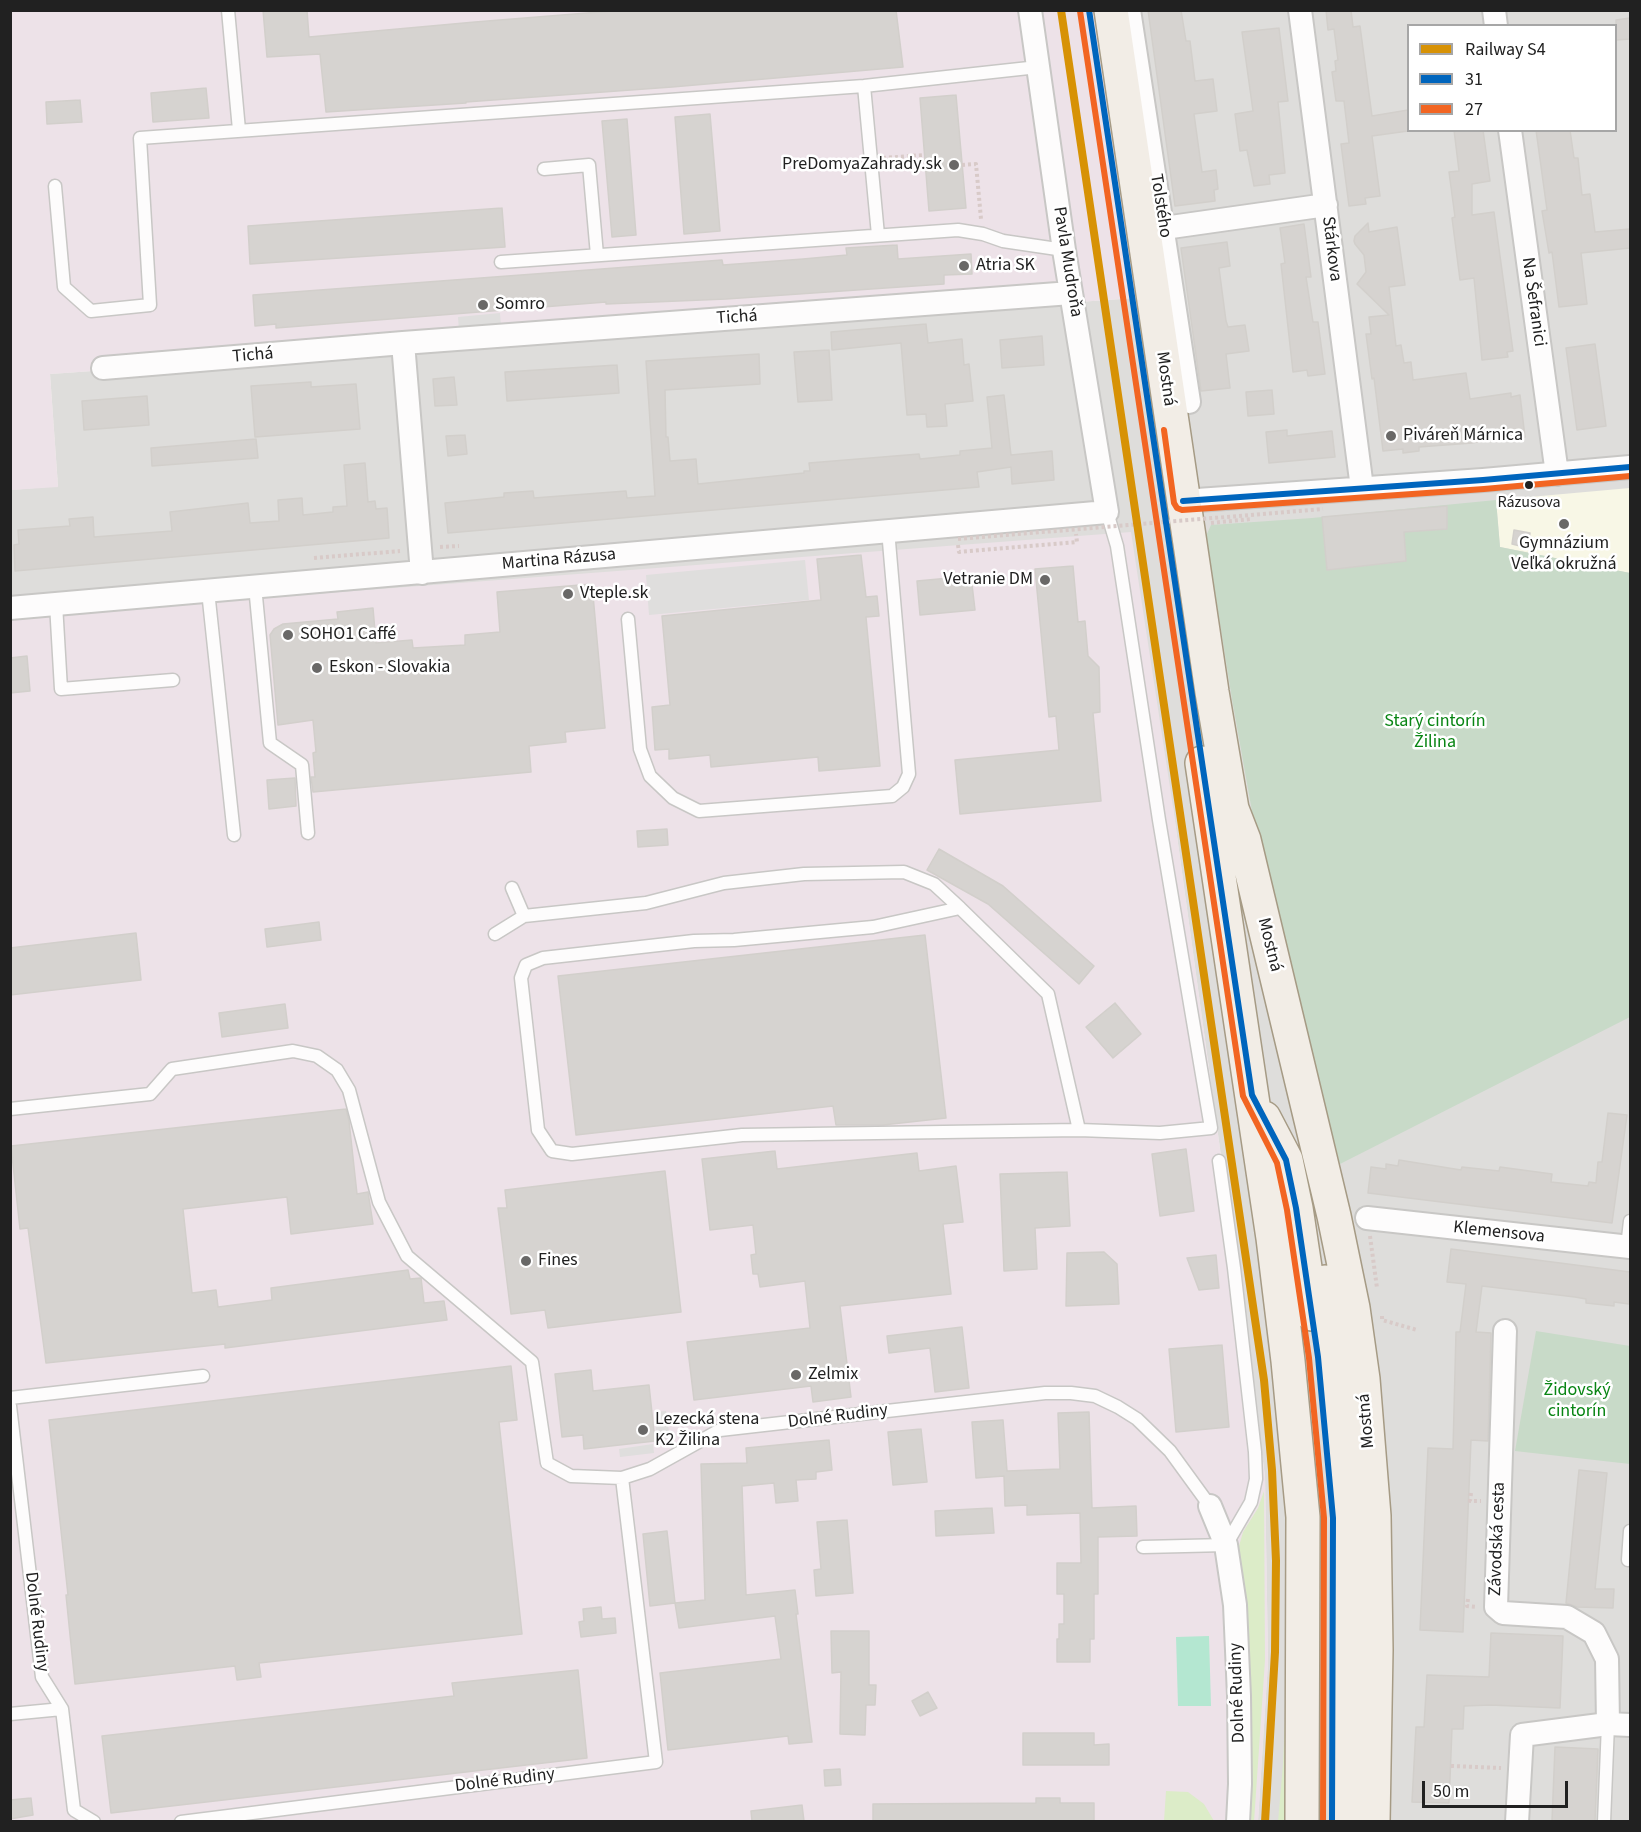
<!DOCTYPE html>
<meta charset="utf-8">
<style>
body{margin:0}
#map{position:relative;width:1641px;height:1832px;overflow:hidden;background:#efede9;font-family:"Source Sans 3",sans-serif}
canvas{display:block}
.frame{position:absolute;inset:0;border:12px solid #212121;pointer-events:none}
.legend{position:absolute;left:1407px;top:24px;width:210px;height:108px;box-sizing:border-box;background:#fff;border:2px solid #a6a6a6;margin:0;padding:8px 10px;list-style:none;font-size:18px;color:#212121}
.legend li{display:flex;align-items:center;gap:12px;height:30px}
.legend b{width:30px;border:2px solid #a6a6a6}
.scale{position:absolute;left:1422px;top:1781px;width:146px;height:27px;box-sizing:border-box;border:3px solid #212121;border-top:0;padding-left:8px;font-size:18px;line-height:21px;white-space:nowrap;color:#212121;-webkit-text-stroke:4px #fff;paint-order:stroke}
</style>
<div id="map">
<canvas width="1641" height="1832"></canvas>
<div class="frame"></div>
<ul class="legend">
<li><b style="height:8px;background:#d79205"></b>Railway S4</li>
<li><b style="height:8px;background:#0065bd"></b>31</li>
<li><b style="height:8px;background:#f26522"></b>27</li>
</ul>
<div class="scale">50 m</div>
</div>
<script>
const ctx = document.querySelector('canvas').getContext('2d');
ctx.lineJoin = 'round';
function fillPath(path, color) { ctx.fillStyle = color; ctx.fill(path, 'evenodd'); }
const toPath = rows => new Path2D(rows.map(r => 'M' + r).join(''));
function stroke(path, color, width, dash) { ctx.strokeStyle = color; ctx.lineWidth = width; ctx.lineCap = dash ? 'butt' : 'round'; ctx.setLineDash(dash || []); ctx.stroke(path); }
function label(font, color, halo, rows, align = 'center') {
  ctx.font = font + ' "Source Sans 3",sans-serif'; ctx.lineWidth = 5; ctx.setLineDash([]); ctx.textBaseline = 'middle'; ctx.strokeStyle = halo; ctx.fillStyle = color; for (const [text, x, y, turn = 0] of rows) {
    ctx.save(); ctx.translate(x, y); ctx.rotate((+turn || 0) * Math.PI / 180); ctx.textAlign = isNaN(turn) ? turn : align; if (halo) ctx.strokeText(text, 0, 0); ctx.fillText(text, 0, 0); ctx.restore();
  }
}
const residential = toPath([
 [1120,11,1630,11,1630,1821,1258,1821,1268,1662,1265,1476,1173,807,11,617,11,490,58,486,50,374,1164,296],
 [1408,26,1616,26,1616,130,1408,130]
]);
const industrial = toPath([
 [11,11,1120,11,1164,296,50,374,58,487,11,490],
 [1131,532,1173,807,1265,1476,1268,1662,1258,1821,11,1822,11,617]
]);
const education = toPath([
 [1630,488,1630,573,1500,547,1496,500]
]);
const grass = toPath([
 [1264,1491,1265,1660,1254,1822,1247,1821,1239,1546,1243,1532,1258,1508],
 [1287,1672,1291,1821,1278,1822,1283,1764],
 [1166,1791,1188,1792,1204,1804,1214,1821,1164,1821]
]);
const cemetery = toPath([
 [1496,500,1500,547,1630,573,1630,1017,1340,1164,1276,915,1253,817,1232,699,1206,536,1211,525,1312,518],
 [1536,1331,1630,1346,1630,1464,1515,1451]
]);
const pitch = toPath([
 [1209,1636,1211,1706,1178,1706,1176,1637]
]);
const parking = toPath([
 [500,313,501,327,459,331,458,317],
 [805,560,809,600,649,615,646,575],
 [666,1411,670,1438,657,1440,654,1412],
 [653,1444,654,1453,620,1457,619,1449]
]);
const building = toPath([
 [263,10,307,10,309,37,475,22,624,10,896,10,903,67,672,87,466,102,466,103,326,112,320,54,267,57,263,10],
 [1148,10,1181,10,1186,41,1190,41,1195,81,1213,79,1217,111,1194,114,1202,172,1216,170,1218,189,1214,190,1215,201,1175,206,1148,10],
 [1326,10,1351,10,1353,27,1360,26,1372,116,1408,110,1408,131,1372,136,1380,196,1365,198,1366,204,1349,206,1341,144,1349,143,1344,101,1336,101,1332,72,1336,71,1335,61,1338,60,1334,29,1328,30,1326,10],
 [1630,18,1630,39,1616,40,1616,20,1630,18],
 [1279,28,1288,101,1278,102,1285,173,1269,175,1270,184,1254,186,1247,150,1240,151,1235,114,1253,111,1242,32,1279,28],
 [206,88,209,118,153,122,151,93,206,88],
 [956,95,966,208,929,211,920,98,956,95],
 [80,100,82,122,47,124,46,102,80,100],
 [710,114,720,231,684,234,675,117,710,114],
 [627,119,636,235,612,237,602,121,627,119],
 [1454,130,1483,130,1490,181,1472,184,1472,215,1494,212,1513,351,1507,352,1508,357,1482,360,1474,278,1460,280,1452,218,1455,217,1449,172,1459,171,1454,130],
 [1536,130,1570,130,1574,158,1578,158,1582,195,1590,194,1595,232,1630,229,1630,248,1581,253,1587,304,1559,307,1552,252,1549,253,1542,211,1547,210,1536,130],
 [502,208,505,247,250,264,248,226,502,208],
 [1368,223,1369,232,1397,227,1405,285,1389,287,1396,346,1401,345,1404,363,1411,362,1413,380,1466,373,1470,399,1511,393,1511,397,1520,395,1525,437,1508,440,1508,436,1472,443,1419,447,1419,451,1403,453,1403,449,1383,451,1375,386,1374,378,1372,379,1366,334,1371,334,1369,317,1389,315,1357,284,1366,272,1364,255,1355,244,1354,241,1355,236,1368,223],
 [1304,224,1311,277,1306,277,1313,322,1318,322,1325,374,1308,376,1307,370,1293,372,1281,264,1285,263,1280,228,1304,224],
 [1227,242,1230,266,1219,268,1226,321,1228,327,1245,325,1249,351,1226,354,1230,388,1201,391,1181,248,1227,242],
 [897,245,898,259,971,254,972,274,944,275,944,284,726,299,606,304,606,302,276,328,276,324,255,326,253,295,722,260,723,265,803,259,847,255,846,248,897,245],
 [926,324,928,343,962,339,964,365,969,364,973,401,945,404,947,426,927,427,926,414,907,415,901,343,832,350,831,332,926,324],
 [1042,336,1044,365,1002,368,1000,340,1042,336],
 [1595,344,1606,426,1577,430,1566,348,1595,344],
 [829,350,832,400,798,402,794,352,829,350],
 [759,354,760,384,665,390,666,437,668,437,670,461,696,459,698,484,804,473,804,471,810,471,809,463,919,454,920,459,960,455,960,451,992,448,987,397,1004,395,1011,455,1052,451,1054,480,1012,484,1011,467,977,472,979,487,448,533,445,503,504,497,504,493,533,491,534,498,626,491,627,498,655,496,646,361,759,354],
 [617,365,619,393,507,401,505,372,617,365],
 [454,377,457,405,435,406,433,379,454,377],
 [311,382,311,387,356,384,360,429,255,437,251,386,311,382],
 [1272,390,1274,414,1248,416,1246,392,1272,390],
 [147,396,149,425,84,430,82,401,147,396],
 [1287,430,1287,436,1332,431,1335,457,1269,463,1266,432,1287,430],
 [465,435,467,454,448,456,446,436,465,435],
 [256,439,258,458,152,466,151,448,256,439],
 [365,463,368,502,375,501,376,509,387,508,389,538,15,571,14,545,19,544,18,530,70,526,69,519,93,517,94,537,172,531,170,512,248,503,250,523,279,521,278,500,302,498,303,515,333,512,333,507,347,506,344,465,365,463],
 [1447,506,1447,529,1404,532,1406,561,1327,570,1322,517,1447,506],
 [1514,530,1530,533,1528,548,1512,544,1514,530],
 [861,555,866,597,877,596,879,616,866,617,880,766,819,771,818,757,711,767,710,755,669,759,669,749,655,750,652,707,670,705,662,616,821,600,817,559,861,555],
 [1073,566,1078,622,1085,621,1088,656,1099,667,1100,712,1093,713,1101,801,960,814,955,760,1059,750,1056,716,1049,717,1035,569,1073,566],
 [971,576,975,610,920,615,917,581,971,576],
 [592,584,605,728,565,732,566,742,529,746,531,772,313,792,311,777,315,777,313,753,316,752,313,720,278,725,270,635,274,629,283,624,338,619,337,612,373,608,376,643,412,640,413,648,465,645,465,635,500,632,497,592,592,584],
 [27,656,30,691,10,693,10,658,27,656],
 [295,778,296,806,269,809,267,780,295,778],
 [667,829,668,845,638,847,637,831,667,829],
 [939,849,1003,886,1094,966,1079,984,988,904,927,870,939,849],
 [319,922,321,940,267,947,265,929,319,922],
 [136,933,141,980,10,995,10,948,136,933],
 [925,935,946,1118,883,1125,836,1125,833,1106,576,1135,558,976,925,935],
 [1115,1003,1141,1034,1113,1058,1086,1027,1115,1003],
 [285,1004,288,1028,222,1037,219,1013,285,1004],
 [346,1109,349,1121,357,1194,368,1192,373,1224,291,1234,287,1197,183,1209,192,1293,216,1290,218,1307,272,1300,271,1288,408,1270,410,1279,421,1278,424,1303,444,1301,447,1320,225,1348,225,1344,46,1363,28,1228,20,1229,11,1146,346,1109],
 [1608,1113,1627,1115,1612,1223,1368,1193,1371,1167,1386,1169,1386,1164,1398,1166,1399,1160,1461,1170,1462,1167,1499,1171,1500,1167,1552,1174,1551,1182,1588,1186,1589,1182,1596,1183,1598,1162,1602,1162,1608,1113],
 [1186,1149,1194,1211,1160,1216,1152,1154,1186,1149],
 [775,1151,777,1169,917,1153,919,1171,956,1166,963,1222,943,1224,951,1294,840,1306,851,1397,813,1402,811,1386,694,1400,687,1342,810,1328,805,1281,760,1287,758,1274,753,1274,751,1255,756,1254,753,1225,710,1230,702,1159,775,1151],
 [665,1171,681,1312,548,1328,545,1310,511,1314,498,1208,507,1208,505,1190,665,1171],
 [1067,1172,1070,1226,1035,1228,1037,1269,1004,1271,1000,1174,1067,1172],
 [1451,1249,1630,1272,1629,1304,1614,1302,1614,1306,1586,1303,1586,1299,1575,1297,1482,1286,1476,1332,1491,1333,1488,1441,1471,1440,1463,1632,1420,1630,1428,1448,1453,1449,1456,1332,1460,1332,1466,1284,1447,1282,1451,1249],
 [1104,1252,1117,1264,1119,1304,1066,1306,1067,1253,1104,1252],
 [1216,1255,1219,1288,1199,1290,1187,1258,1216,1255],
 [962,1327,969,1388,935,1392,930,1348,889,1353,887,1336,962,1327],
 [1222,1345,1229,1427,1176,1432,1169,1349,1222,1345],
 [511,1366,517,1420,499,1422,522,1634,259,1663,261,1677,237,1680,235,1666,75,1684,66,1595,68,1595,49,1420,511,1366],
 [591,1370,593,1391,649,1385,655,1441,584,1449,583,1435,562,1437,555,1374,591,1370],
 [1089,1412,1092,1508,1136,1506,1137,1536,1098,1537,1098,1594,1094,1594,1094,1639,1090,1639,1090,1662,1057,1662,1057,1639,1059,1639,1059,1624,1064,1624,1064,1594,1057,1594,1057,1563,1081,1563,1080,1513,1027,1515,1027,1505,1005,1506,1004,1476,976,1478,972,1422,1003,1420,1007,1471,1060,1469,1058,1413,1089,1412],
 [921,1429,927,1482,893,1485,888,1432,921,1429],
 [829,1440,832,1470,816,1472,816,1479,796,1480,798,1501,776,1503,774,1483,742,1486,746,1595,795,1590,798,1614,796,1614,812,1742,789,1744,788,1736,668,1750,660,1673,781,1659,775,1616,679,1628,675,1603,705,1600,701,1464,747,1463,746,1448,829,1440],
 [1579,1470,1607,1473,1595,1589,1614,1589,1613,1608,1577,1607,1566,1603,1579,1470],
 [992,1508,994,1533,936,1536,935,1511,992,1508],
 [847,1520,853,1593,816,1596,814,1570,821,1569,817,1522,847,1520],
 [667,1531,675,1603,650,1606,643,1534,667,1531],
 [601,1607,602,1619,615,1618,616,1633,581,1637,579,1622,584,1621,583,1609,601,1607],
 [831,1631,869,1631,869,1685,876,1685,875,1705,866,1705,865,1735,840,1734,841,1672,832,1673,831,1631],
 [1491,1633,1563,1636,1560,1708,1490,1705,1464,1706,1463,1729,1452,1729,1449,1803,1412,1802,1416,1727,1424,1727,1427,1675,1489,1677,1491,1633],
 [578,1670,587,1758,111,1813,102,1736,454,1696,452,1683,578,1670],
 [928,1692,937,1708,920,1716,912,1701,928,1692],
 [1023,1733,1094,1733,1094,1745,1109,1744,1109,1765,1023,1765,1023,1733],
 [1555,1747,1598,1749,1595,1821,1552,1821,1555,1747],
 [840,1769,841,1785,825,1786,824,1770,840,1769],
 [31,1798,33,1815,10,1819,10,1800,31,1798],
 [1036,1798,1060,1798,1060,1803,1094,1803,1094,1821,873,1821,873,1804,1036,1803,1036,1798],
 [802,1805,804,1821,752,1821,751,1811,802,1805]
]);
const path = toPath([
 [883,158,924,155],
 [962,165,976,164,981,219],
 [1211,523,1251,519],
 [958,545,959,552,1077,542,1076,534],
 [440,547,459,546],
 [314,558,400,551],
 [1370,1236,1377,1288],
 [1382,1316,1382,1320,1417,1330],
 [1471,1493,1470,1501,1481,1501],
 [1468,1599,1467,1606,1477,1607],
 [1451,1766,1501,1768]
]);
const service = toPath([
 [228,10,239,130],
 [864,86,878,235],
 [544,169,589,165,597,255],
 [55,186,64,287,91,311,150,305,140,138,864,86,1038,67],
 [501,262,958,230,983,234,1003,241,1064,250],
 [255,586,270,743,302,765,308,833],
 [208,591,234,835],
 [56,604,61,689,173,680],
 [628,619,640,749,650,776,673,798,699,811,892,796,903,787,909,774,888,530],
 [512,888,524,916],
 [960,908,873,927,734,940,694,941,543,958,526,965,521,978,538,1130,552,1151,572,1154,742,1135,1079,1130,1160,1133,1211,1128,1159,820,1117,546,1107,512],
 [495,934,524,916,646,903,724,883,804,874,904,872,934,884,960,908,1048,994,1079,1130],
 [10,1109,150,1094,172,1069,293,1051,317,1056,337,1070,349,1090,379,1202,407,1256,532,1362,547,1463,571,1476,622,1478],
 [1627,1247,1630,1221],
 [10,1398,203,1376],
 [10,1406,42,1677,62,1709,74,1810,94,1822],
 [1143,1547,1226,1545,1251,1502,1256,1479,1255,1452,1234,1268,1219,1161],
 [1628,1560,1630,1531],
 [10,1714,62,1709],
 [181,1822,656,1762,622,1478,650,1469,720,1430,1045,1393,1071,1393,1095,1396,1118,1407,1137,1419,1170,1451,1210,1506],
 [1604,1822,1608,1724]
]);
const minor = toPath([
 [1129,10,1189,402],
 [1300,10,1362,488],
 [1494,10,1496,26],
 [1510,130,1557,474],
 [1164,228,1326,205],
 [403,343,422,573],
 [103,368,403,343,1071,293],
 [1183,501,1483,480,1630,467],
 [10,608,1107,512,1064,250,1030,10],
 [1367,1218,1630,1247],
 [1505,1331,1496,1607,1503,1613,1567,1617,1594,1633,1607,1659,1608,1724],
 [1210,1506,1226,1545,1235,1605,1239,1696,1240,1784,1238,1822],
 [1517,1822,1522,1735,1608,1724,1630,1725]
]);
const primary = toPath([
 [1111,10,1212,692,1232,809,1244,840,1334,1216,1353,1308,1363,1379,1374,1516,1376,1650,1373,1822],
 [1202,763,1273,1238,1288,1361,1303,1517,1302,1822],
 [1264,1118,1286,1160,1296,1208,1312,1314],
 [1325,1282,1339,1384,1349,1517,1348,1822]
]);
const pathBridge = toPath([
 [958,539,1323,509]
]);
const bus1 = toPath([
 [1089,10,1252,1095,1286,1160,1296,1208,1318,1357,1333,1518,1332,1822],
 [1183,501,1483,480,1630,467]
]);
const bus2 = toPath([
 [1080,11,1243,1096,1277,1163,1287,1210,1309,1358,1324,1518,1323,1822],
 [1164,430,1174,503,1177,508,1182,510,1484,489,1630,476]
]);
const rail1 = toPath([
 [1061,10,1264,1380,1272,1470,1276,1561,1275,1652,1265,1822]
]);
const markers = [
 [954,165,6,"#696867"],
 [964,266,6,"#696867"],
 [483,305,6,"#696867"],
 [1391,436,6,"#696867"],
 [1529,485,5,"#212121"],
 [1564,524,6,"#696867"],
 [1045,580,6,"#696867"],
 [568,594,6,"#696867"],
 [288,635,6,"#696867"],
 [317,668,6,"#696867"],
 [526,1261,6,"#696867"],
 [796,1375,6,"#696867"],
 [643,1430,6,"#696867"]
];
const busNames = [
 ["Rázusova",1529,503]
];
const poiNames = [
 ["PreDomyaZahrady.sk",942,165,"right"],
 ["Atria SK",976,266],
 ["Somro",495,305],
 ["Piváreň Márnica",1403,436],
 ["Gymnázium",1564,544,"center"],
 ["Veľká okružná",1564,565,"center"],
 ["Vetranie DM",1033,580,"right"],
 ["Vteple.sk",580,594],
 ["SOHO1 Caffé",300,635],
 ["Eskon - Slovakia",329,668],
 ["Fines",538,1261],
 ["Zelmix",808,1375],
 ["Lezecká stena",655,1420],
 ["K2 Žilina",655,1441]
];
const streetNames = [
 ["Tolstého",1160,206,81],
 ["Stárkova",1331,249,83],
 ["Pavla Mudroňa",1067,262,81],
 ["Na Šefranici",1533,302,82],
 ["Tichá",737,318,-4],
 ["Tichá",253,356,-5],
 ["Mostná",1165,379,82],
 ["Martina Rázusa",559,560,-5],
 ["Mostná",1269,945,76],
 ["Klemensova",1499,1233,6],
 ["Dolné Rudiny",838,1417,-7],
 ["Mostná",1367,1421,-95],
 ["Závodská cesta",1498,1539,-88],
 ["Dolné Rudiny",36,1622,83],
 ["Dolné Rudiny",1238,1693,-92],
 ["Dolné Rudiny",505,1781,-7]
];
const parkNames = [
 ["Starý cintorín",1435,722],
 ["Žilina",1435,743],
 ["Židovský",1577,1391],
 ["cintorín",1577,1412]
];
fillPath(residential, '#dedddb');
fillPath(industrial, '#ede2e8');
fillPath(education, '#f8f7e6');
fillPath(grass, '#dcecc8');
fillPath(cemetery, '#c8dac8');
fillPath(pitch, '#b4e7d1');
fillPath(parking, '#dfdedd');
fillPath(building, '#d6d3d0');
stroke(building, '#d2cfcb', 1.5);
stroke(service, '#c8c7c5', 15);
stroke(minor, '#c8c7c5', 26);
stroke(primary, '#a69b85', 36);
stroke(path, '#d8cac8', 4, [3, 3]);
stroke(service, '#fdfcfc', 12);
stroke(minor, '#fdfcfc', 22);
stroke(primary, '#f2ede6', 33);
stroke(pathBridge, '#d8cac8', 4, [3, 3]);
stroke(bus1, '#0065bd', 6);
stroke(bus2, '#f26522', 6);
stroke(rail1, '#d79205', 8);
for (const [x, y, r, color] of markers) { const dot = new Path2D(); dot.arc(x, y, r, 0, 2 * Math.PI); ctx.fillStyle = color; ctx.fill(dot); stroke(dot, '#fff', 2); }
label('16px', '#212121', '#fff', busNames);
label('18px', '#212121', '#fff', poiNames, 'left');
label('18px', '#212121', '#fff', streetNames);
label('18px', '#098514', '#fff', parkNames);
</script>
